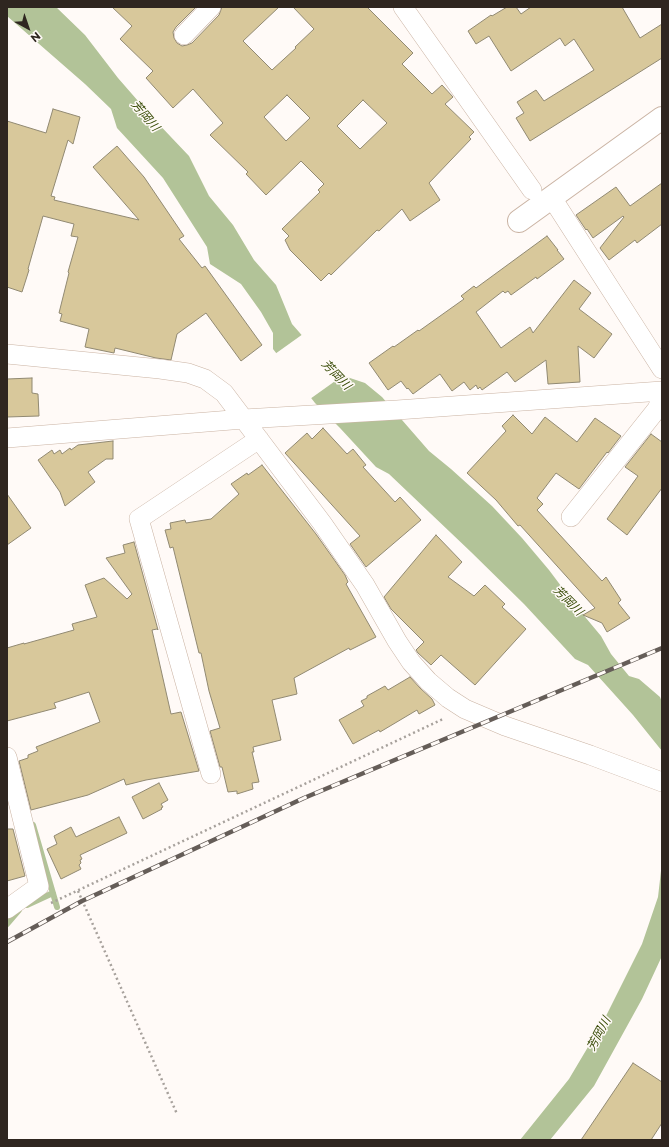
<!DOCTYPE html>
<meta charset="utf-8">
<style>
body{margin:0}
#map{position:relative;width:669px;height:1147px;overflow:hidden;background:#fffaf7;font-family:Montserrat,sans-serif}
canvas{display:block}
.frame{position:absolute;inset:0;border:8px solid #2f2620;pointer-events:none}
.north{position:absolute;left:8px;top:8px;width:40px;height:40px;-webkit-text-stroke:3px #fffaf7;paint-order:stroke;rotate:140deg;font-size:11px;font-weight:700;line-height:16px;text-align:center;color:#2f2620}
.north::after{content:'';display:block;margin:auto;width:14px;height:18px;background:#2f2620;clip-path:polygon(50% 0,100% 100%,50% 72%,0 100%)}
</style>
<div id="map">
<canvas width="669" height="1147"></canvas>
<div class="frame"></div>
<div class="north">N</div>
</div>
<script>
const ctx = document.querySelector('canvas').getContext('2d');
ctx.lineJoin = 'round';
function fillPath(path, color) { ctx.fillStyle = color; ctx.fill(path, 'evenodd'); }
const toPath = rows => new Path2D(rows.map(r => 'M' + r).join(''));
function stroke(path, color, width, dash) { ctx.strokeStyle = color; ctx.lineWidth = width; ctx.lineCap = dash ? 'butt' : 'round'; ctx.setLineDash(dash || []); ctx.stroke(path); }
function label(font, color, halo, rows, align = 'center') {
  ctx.font = font + ' Montserrat,"Noto Sans JP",sans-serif'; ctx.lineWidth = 3; ctx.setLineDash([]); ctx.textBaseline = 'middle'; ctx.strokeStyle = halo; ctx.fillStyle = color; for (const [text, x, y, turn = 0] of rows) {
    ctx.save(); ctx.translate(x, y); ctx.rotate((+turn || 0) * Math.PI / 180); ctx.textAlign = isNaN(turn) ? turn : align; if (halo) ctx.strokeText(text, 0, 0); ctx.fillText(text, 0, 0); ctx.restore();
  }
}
const water = toPath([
 [7,7,56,7,85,35,118,78,152,117,189,156,209,196,233,225,254,260,276,285,292,324,335,373,365,383,382,397,429,451,451,469,492,506,522,538,549,570,576,606,601,636,611,654,629,676,639,679,660,697,662,702,662,751,633,715,588,665,575,659,524,604,471,552,389,474,376,467,340,428,315,403,273,349,273,333,261,312,241,284,210,264,207,247,163,178,117,128,111,109,85,84,7,16],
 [662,862,662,956,642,999,594,1086,550,1140,520,1140,569,1079,604,1020,642,944,658,897]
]);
const pier = toPath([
 [303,334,336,372,345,374,310,399,275,354]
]);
const stream = toPath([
 [33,825,57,907],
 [27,905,53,893],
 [7,924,19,910]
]);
const building = toPath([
 [112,7,196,7,176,27,173,32,174,38,177,43,182,46,187,45,192,43,219,15,222,7,279,7,243,41,272,70,296,48,295,47,314,29,293,7,367,7,413,53,402,64,432,94,442,85,453,97,445,104,474,132,469,137,471,139,429,183,440,200,410,221,402,209,379,231,377,230,331,275,329,273,321,281,290,250,285,240,289,236,282,229,320,192,318,190,324,184,301,161,266,195,246,174,248,172,210,135,223,123,193,89,173,108,146,78,153,71,120,39,132,26,112,7],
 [287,95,310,118,286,141,264,117,287,95],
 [363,100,387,123,360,149,337,126,363,100],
 [507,7,516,7,521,14,531,7,622,7,640,38,662,24,662,58,530,141,516,118,524,113,517,102,536,90,544,101,594,70,574,39,565,46,560,38,511,71,489,36,476,44,468,31,491,15,492,16,507,7],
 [53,109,80,117,73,144,68,140,51,196,55,197,54,200,139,220,93,167,117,146,144,177,184,236,179,239,202,268,205,266,262,345,241,361,206,313,177,334,171,360,156,358,115,348,114,353,85,347,89,329,60,321,62,314,59,313,69,273,68,272,78,237,71,236,74,224,43,216,28,269,29,270,22,292,7,287,7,121,46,133,53,109],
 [662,183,662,224,637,243,635,240,609,260,600,248,624,217,623,216,593,238,587,229,586,230,576,215,616,187,630,206,662,183],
 [547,236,558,250,557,250,564,259,537,279,536,277,511,295,508,291,505,293,503,291,476,312,501,348,530,327,533,333,574,280,591,293,579,309,612,334,594,358,578,346,580,382,548,384,546,360,515,382,507,372,482,390,480,387,478,389,476,385,470,390,464,382,452,391,440,374,413,394,408,388,407,389,401,381,388,390,369,363,393,346,394,347,418,330,419,331,464,299,461,296,474,286,476,288,547,236],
 [32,378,32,393,38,394,39,416,7,417,7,379,32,378],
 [513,415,532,434,545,417,577,442,595,418,621,436,608,453,607,452,579,489,556,473,537,498,543,504,537,510,602,581,606,577,621,600,618,603,630,618,607,632,602,623,583,615,595,608,520,525,518,526,496,500,467,473,506,431,502,426,513,415],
 [323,428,347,454,353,449,366,465,363,467,395,502,400,497,421,520,366,567,350,544,360,536,285,453,307,433,312,439,323,428],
 [651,434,662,442,662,488,627,535,607,519,638,476,625,467,651,434],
 [113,441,113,459,106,459,88,472,95,482,65,506,60,492,38,460,52,450,54,454,60,450,62,454,70,448,71,450,78,445,113,441],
 [262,465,316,534,345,575,348,582,346,584,376,637,350,650,349,648,294,678,297,694,272,700,281,740,253,747,254,752,252,752,259,782,252,783,253,789,237,794,237,791,228,792,222,767,220,767,210,731,220,728,209,691,201,653,199,653,173,547,170,548,165,530,171,529,170,523,185,520,186,523,211,519,239,494,231,484,247,473,248,475,262,465],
 [7,494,31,528,7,545,7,494],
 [436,535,462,562,448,577,474,596,485,585,505,604,502,607,526,629,475,685,441,655,431,665,418,653,416,650,424,642,391,609,384,597,436,535],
 [134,542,158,630,157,629,152,630,171,714,181,712,199,771,146,780,126,785,124,779,88,795,31,810,19,761,28,758,28,755,38,751,36,747,100,722,89,692,54,703,56,708,7,721,7,648,24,643,24,644,74,630,72,624,97,617,85,585,104,578,127,599,132,594,106,558,125,553,123,545,134,542],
 [410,677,420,688,432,699,435,705,419,714,417,710,380,732,379,730,353,744,339,720,364,706,361,701,367,698,367,696,385,686,388,690,410,677],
 [159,783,168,800,161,804,163,807,161,808,162,809,143,819,132,797,159,783],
 [119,817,127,833,80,855,82,859,80,860,81,863,79,865,81,869,61,879,47,849,57,844,54,836,71,827,76,837,119,817],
 [7,829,13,829,25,876,7,881,7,829],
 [633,1063,662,1082,662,1123,651,1140,581,1140,633,1063]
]);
const path = toPath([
 [78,891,177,1114],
 [51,903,443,719]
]);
const street = toPath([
 [403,7,532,190],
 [184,35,211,7],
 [552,198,662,369],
 [7,354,160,369,188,373,205,379,224,393,322,523,365,585,397,641,411,662,428,681,448,698,465,709,505,726,590,755,662,782],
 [7,438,244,419,397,410,662,391],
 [571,517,657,409,662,397],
 [7,757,39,886,7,909],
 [211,774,139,519,259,439]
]);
const secondary = toPath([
 [519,221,662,118]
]);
const rail = toPath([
 [7,942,82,901,304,798,662,648]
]);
const waterNames = [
 ["芳岡川",145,116,50],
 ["芳岡川",336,375,46],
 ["芳岡川",568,601,45],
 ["芳岡川",599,1034,-62]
];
fillPath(water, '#b2c398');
fillPath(pier, '#fffaf7');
stroke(stream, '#b2c398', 6);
fillPath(building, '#d8c89b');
stroke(building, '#918972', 1);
stroke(street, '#cab3a3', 20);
stroke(secondary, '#cab3a3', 24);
stroke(path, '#a7a19c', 2.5, [2, 3]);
stroke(street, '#fff', 19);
stroke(secondary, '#fff', 22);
stroke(rail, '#655d58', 4.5);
stroke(rail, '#fffaf7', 3, [9]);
label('italic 12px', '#384b06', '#fffaf7', waterNames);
</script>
